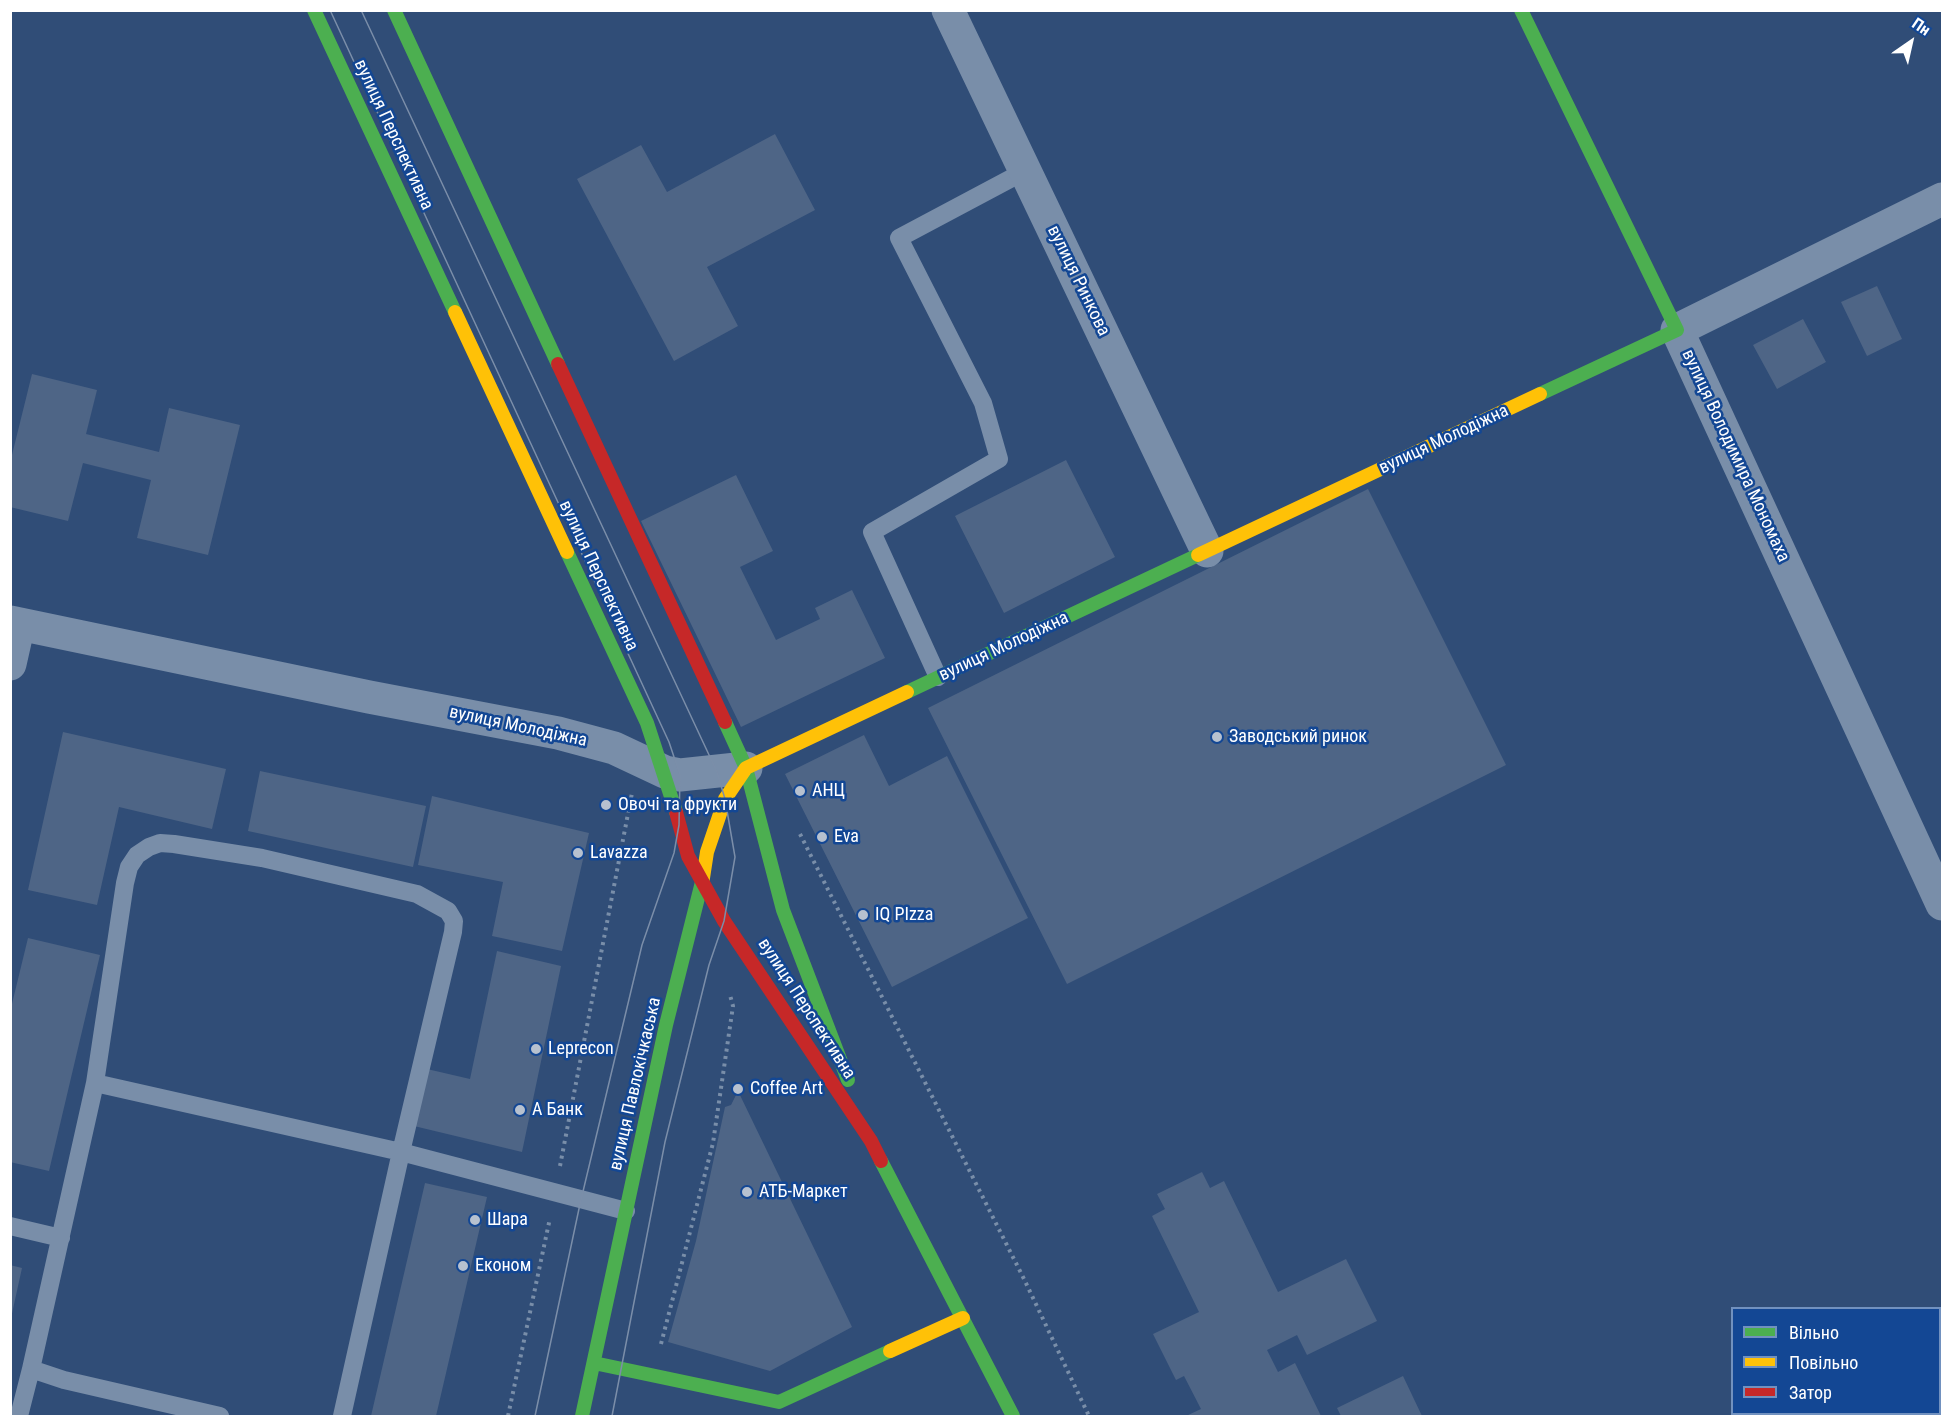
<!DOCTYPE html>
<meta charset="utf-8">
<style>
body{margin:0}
#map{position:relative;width:1953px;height:1427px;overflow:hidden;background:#304d77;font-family:"Roboto Condensed",sans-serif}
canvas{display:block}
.frame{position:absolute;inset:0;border:12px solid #fff;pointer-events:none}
.legend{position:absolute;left:1731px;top:1307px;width:210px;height:108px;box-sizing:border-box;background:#134794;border:2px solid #7191bf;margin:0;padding:8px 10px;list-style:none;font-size:18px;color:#fff}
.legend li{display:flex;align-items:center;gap:12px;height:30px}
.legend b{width:30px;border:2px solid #7191bf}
.north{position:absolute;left:1881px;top:12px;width:60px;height:60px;-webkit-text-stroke:4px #134794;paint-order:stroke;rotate:34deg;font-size:16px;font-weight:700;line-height:24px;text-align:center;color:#fff}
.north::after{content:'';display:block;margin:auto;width:21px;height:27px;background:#fff;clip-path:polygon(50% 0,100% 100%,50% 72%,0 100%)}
</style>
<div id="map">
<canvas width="1953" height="1427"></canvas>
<div class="frame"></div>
<ul class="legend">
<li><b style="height:8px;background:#4caf50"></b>Вільно</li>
<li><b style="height:8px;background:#ffc107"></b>Повільно</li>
<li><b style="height:8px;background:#c62828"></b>Затор</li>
</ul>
<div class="north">Пн</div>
</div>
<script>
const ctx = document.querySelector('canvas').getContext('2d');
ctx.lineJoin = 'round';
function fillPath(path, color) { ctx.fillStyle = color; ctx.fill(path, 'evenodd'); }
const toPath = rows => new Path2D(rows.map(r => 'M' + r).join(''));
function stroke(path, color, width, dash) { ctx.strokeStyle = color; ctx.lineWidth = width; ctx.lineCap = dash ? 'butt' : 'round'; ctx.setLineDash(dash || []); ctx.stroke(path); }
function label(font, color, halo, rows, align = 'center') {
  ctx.font = font + ' "Roboto Condensed",sans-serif'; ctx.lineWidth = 5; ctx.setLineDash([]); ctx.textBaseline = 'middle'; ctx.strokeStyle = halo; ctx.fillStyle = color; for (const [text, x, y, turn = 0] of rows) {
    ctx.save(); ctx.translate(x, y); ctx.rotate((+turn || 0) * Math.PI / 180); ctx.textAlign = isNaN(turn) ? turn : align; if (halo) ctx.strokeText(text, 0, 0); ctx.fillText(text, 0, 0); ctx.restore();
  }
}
const building = toPath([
 [775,134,815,210,707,267,738,326,674,361,577,179,641,145,667,192],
 [1877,286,1902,339,1867,356,1841,302],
 [1803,319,1826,362,1777,389,1753,345],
 [32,374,97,390,86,434,159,452,169,408,240,425,208,555,137,538,151,480,83,463,68,521,10,507,10,463],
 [1066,460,1115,557,1004,613,955,516],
 [736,475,773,551,740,567,776,640,820,619,815,608,852,590,885,658,741,727,641,521],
 [1368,489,1506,765,1067,984,928,708],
 [63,732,226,769,212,829,119,807,97,905,28,890],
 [864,735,889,786,947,756,1028,918,892,987,785,774],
 [260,771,426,806,413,867,248,831],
 [432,796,589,833,562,951,492,936,503,882,418,865],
 [28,938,100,955,49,1171,10,1162,10,1012],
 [497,951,561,966,522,1152,414,1126,427,1069,470,1079],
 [738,1091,852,1327,770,1371,668,1342,696,1241,725,1107,731,1105],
 [1202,1172,1210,1188,1224,1181,1278,1292,1346,1259,1377,1321,1307,1355,1297,1335,1267,1350,1278,1372,1295,1363,1321,1416,1186,1416,1201,1409,1184,1376,1176,1380,1153,1334,1199,1312,1152,1216,1165,1209,1157,1194],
 [425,1183,487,1197,436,1416,371,1416],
 [10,1265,22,1268,11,1318,10,1318],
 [1403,1376,1422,1416,1341,1416,1337,1408]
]);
const path = toPath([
 [800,834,1024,1279,1089,1416],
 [560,1166,632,793],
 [661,1344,713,1143,733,1006,730,995],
 [508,1416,550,1218]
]);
const lane = toPath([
 [938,677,872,532,999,459,983,403,899,238,1025,171],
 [95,1083,125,883,129,867,137,855,149,847,160,843,174,844,262,858,417,894,448,911,454,921,453,932,401,1152,626,1211],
 [10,1226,61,1238],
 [31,1369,95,1083,401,1152,342,1416],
 [19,1416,31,1369,64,1380,220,1416]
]);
const street = toPath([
 [948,10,1207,551],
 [1942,199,1677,330,1942,904],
 [10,622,369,697,558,733,614,748,665,772,680,775,746,768],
 [10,664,19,624]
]);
const fast = toPath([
 [314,10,455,312],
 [394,10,558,364],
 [1521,10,1677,330,1540,394],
 [567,552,647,723,676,812],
 [907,692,1198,555],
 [725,722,746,768,783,910,848,1080],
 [881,1161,1013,1416],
 [594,1363,779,1402,890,1351],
 [582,1416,666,1025,703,878]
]);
const slow = toPath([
 [455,312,567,552],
 [1198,555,1540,394],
 [703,878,707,852,725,799,746,768,907,692],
 [890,1351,963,1318]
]);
const jam = toPath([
 [558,364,725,722],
 [676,812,688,856,724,921,871,1141,881,1161]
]);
const tram = toPath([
 [330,10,669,742,680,775,679,825,674,853,642,945,580,1204,535,1416],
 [361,10,717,772,725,799,735,857,724,921,709,965,665,1142,612,1416]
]);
const markers = [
 [1217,737,6,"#b7c1cf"],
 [800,791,6,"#b7c1cf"],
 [606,805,6,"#b7c1cf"],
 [822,837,6,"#b7c1cf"],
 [578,853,6,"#b7c1cf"],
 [863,915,6,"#b7c1cf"],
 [536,1049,6,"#b7c1cf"],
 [738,1089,6,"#b7c1cf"],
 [520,1110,6,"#b7c1cf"],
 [747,1192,6,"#b7c1cf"],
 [475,1220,6,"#b7c1cf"],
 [463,1266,6,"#b7c1cf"]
];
const streetNames = [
 ["вулиця Перспективна",393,135,65],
 ["вулиця Ринкова",1078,281,64],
 ["вулиця Молодіжна",1444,440,-25],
 ["вулиця Володимира Мономаха",1735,456,65],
 ["вулиця Перспективна",598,576,65],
 ["вулиця Молодіжна",1004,647,-25],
 ["вулиця Молодіжна",518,727,12],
 ["вулиця Перспективна",806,1009,57],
 ["вулиця Павлокічкаська",636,1084,-77]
];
const poiNames = [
 ["Заводський ринок",1229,737],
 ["АНЦ",812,791],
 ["Овочі та фрукти",618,805],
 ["Eva",834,837],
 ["Lavazza",590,853],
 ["IQ PIzza",875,915],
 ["Leprecon",548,1049],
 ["Coffee Art",750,1089],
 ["А Банк",532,1110],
 ["АТБ-Маркет",759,1192],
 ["Шара",487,1220],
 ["Економ",475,1266]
];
fillPath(building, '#4e6586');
stroke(path, '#798ea9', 4, [3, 4.5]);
stroke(lane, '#798ea9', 18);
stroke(street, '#798ea9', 33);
stroke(fast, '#4caf50', 14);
stroke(slow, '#ffc107', 14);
stroke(jam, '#c62828', 14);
stroke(tram, '#7b8ea9', 1.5);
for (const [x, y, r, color] of markers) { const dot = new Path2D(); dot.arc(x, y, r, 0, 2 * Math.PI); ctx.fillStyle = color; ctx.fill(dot); stroke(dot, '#134794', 2); }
label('18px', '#fff', '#134794', streetNames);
label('18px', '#fff', '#134794', poiNames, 'left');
</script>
